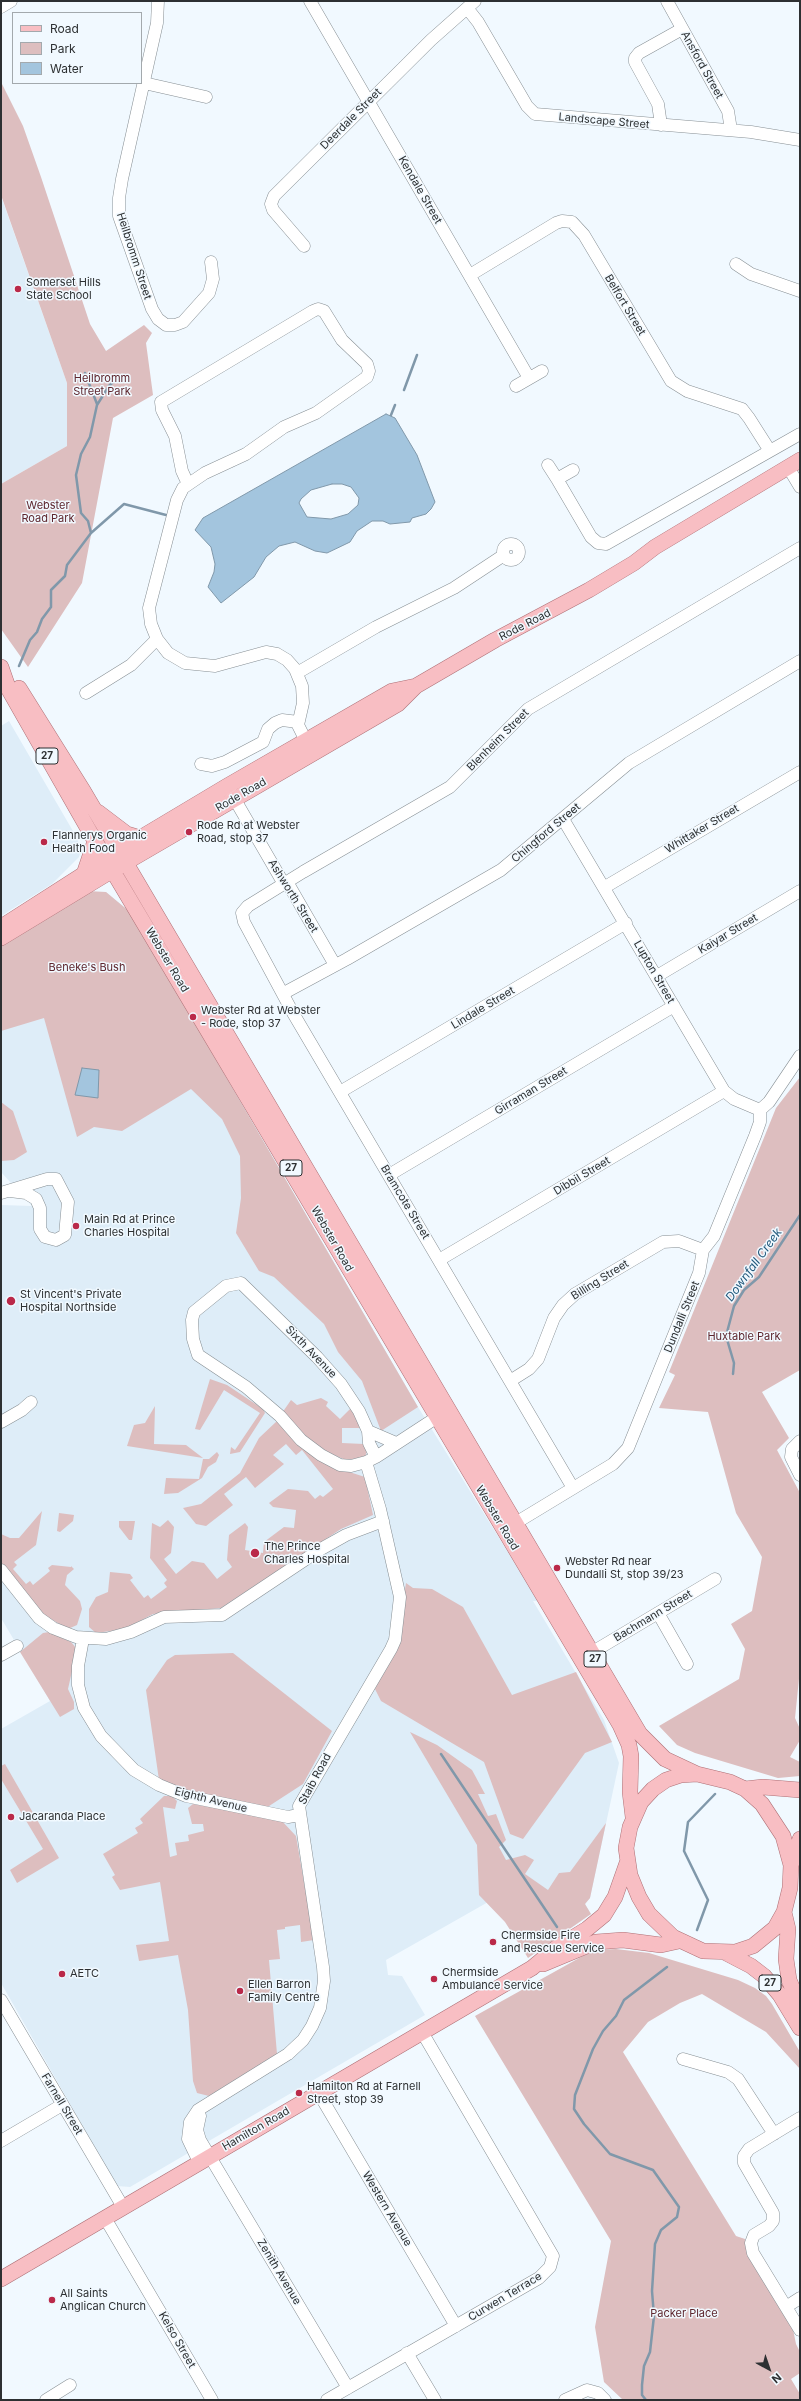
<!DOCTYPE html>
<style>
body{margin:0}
#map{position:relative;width:801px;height:2401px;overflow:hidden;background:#f1f9ff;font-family:Inter,sans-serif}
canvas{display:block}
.frame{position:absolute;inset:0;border:2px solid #2d3032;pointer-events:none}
.legend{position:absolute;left:12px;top:12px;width:130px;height:72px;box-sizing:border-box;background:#f1f9ff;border:1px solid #a3a9ad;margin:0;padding:5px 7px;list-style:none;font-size:12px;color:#2d3032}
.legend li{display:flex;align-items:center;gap:8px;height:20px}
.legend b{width:20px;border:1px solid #a3a9ad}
.north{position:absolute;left:749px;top:2349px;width:40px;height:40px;-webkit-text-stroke:3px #f1f9ff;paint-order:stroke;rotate:140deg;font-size:11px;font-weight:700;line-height:16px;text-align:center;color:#2d3032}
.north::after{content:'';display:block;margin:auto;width:14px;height:18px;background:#2d3032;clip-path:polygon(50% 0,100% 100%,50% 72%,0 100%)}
</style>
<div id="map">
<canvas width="801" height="2401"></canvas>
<div class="frame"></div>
<ul class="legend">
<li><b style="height:5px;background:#f8bec3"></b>Road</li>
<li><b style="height:11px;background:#ddbebf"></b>Park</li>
<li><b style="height:11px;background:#a3c5de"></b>Water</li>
</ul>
<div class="north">N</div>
</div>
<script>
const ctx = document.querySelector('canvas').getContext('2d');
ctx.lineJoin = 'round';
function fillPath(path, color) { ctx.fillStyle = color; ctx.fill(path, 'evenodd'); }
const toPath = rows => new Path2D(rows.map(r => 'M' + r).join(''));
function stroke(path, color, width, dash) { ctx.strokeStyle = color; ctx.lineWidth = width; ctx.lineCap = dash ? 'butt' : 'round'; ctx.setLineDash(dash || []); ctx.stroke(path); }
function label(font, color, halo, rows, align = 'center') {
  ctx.font = font + ' Inter,sans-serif'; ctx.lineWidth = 3; ctx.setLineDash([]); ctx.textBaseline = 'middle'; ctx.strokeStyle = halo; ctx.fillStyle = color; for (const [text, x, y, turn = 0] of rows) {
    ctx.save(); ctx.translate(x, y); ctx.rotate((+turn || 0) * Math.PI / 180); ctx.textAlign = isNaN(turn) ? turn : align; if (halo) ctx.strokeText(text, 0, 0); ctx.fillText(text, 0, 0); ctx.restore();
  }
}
const built = toPath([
 [1,196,67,383,67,446,1,484],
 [9,721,77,838,81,850,79,857,52,884,1,916,1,726],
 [106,892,130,912,418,1407,535,1596,537,1601,533,1601,604,1720,619,1763,590,1898,585,1904,591,1914,538,1948,504,1893,386,1960,388,1975,402,1976,425,2015,130,2187,117,2186,1,1983,1,1729,50,1701,1,1618,1,1205,32,1206,1,1172,1,941]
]);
const green = toPath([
 [1,82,23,126,41,177,90,324,106,351,144,325,152,333,146,343,153,395,113,418,82,583,28,667,1,629,1,484,67,446,67,383,1,195],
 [87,891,106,892,130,912,418,1407,381,1431,362,1381,338,1352,324,1324,274,1277,259,1271,236,1233,241,1198,240,1156,222,1119,191,1089,122,1131,94,1127,77,1137,44,1018,1,1031,1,942],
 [800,1077,800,1370,762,1392,789,1438,777,1450,800,1493,800,1669,795,1718,800,1729,800,1740,790,1757,800,1762,800,1776,778,1778,695,1753,677,1745,659,1726,739,1679,745,1649,731,1624,752,1611,762,1557,736,1513,708,1412,659,1408,675,1375,669,1372,776,1108],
 [1,1102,13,1111,27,1152,14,1160,1,1161],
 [210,1379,227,1385,263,1409,265,1413,240,1452,230,1454,231,1447,235,1450,260,1413,224,1390,200,1430,195,1429],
 [321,1398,328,1402,326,1406,340,1419,352,1407,360,1428,342,1428,342,1443,364,1444,368,1448,365,1457,346,1460,329,1453,304,1436,282,1413,291,1400,297,1405],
 [155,1406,154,1444,186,1445,203,1458,127,1446,134,1425,145,1423],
 [277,1421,343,1470,365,1477,373,1515,341,1529,221,1608,153,1614,125,1629,96,1633,89,1627,89,1609,96,1597,108,1592,110,1572,130,1574,133,1578,130,1580,144,1598,148,1595,151,1599,167,1587,164,1583,167,1580,150,1558,152,1523,160,1527,168,1520,174,1527,171,1553,164,1559,176,1574,192,1561,204,1563,217,1579,232,1567,227,1560,229,1535,245,1523,248,1527,245,1550,263,1553,264,1542,284,1527,294,1528,296,1510,273,1507,269,1503,288,1489,308,1491,315,1499,320,1495,323,1497,333,1489,302,1450,296,1455,286,1444,273,1455,284,1464,255,1488,246,1477,224,1494,233,1505,206,1526,196,1524,183,1508,201,1504,240,1473,259,1438],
 [217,1452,219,1455,216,1462,208,1467,202,1478,178,1493,164,1494,166,1478,199,1479,203,1459,209,1459],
 [42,1511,36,1545,14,1562,17,1565,13,1569,26,1584,30,1581,33,1585,50,1571,48,1568,52,1565,71,1567,71,1566,74,1569,67,1575,65,1585,80,1601,82,1609,77,1625,68,1629,39,1612,2,1565,1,1559,1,1534,10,1538,19,1538],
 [59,1513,74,1515,73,1521,60,1532,57,1531],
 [119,1521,135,1521,132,1540,129,1540,119,1527],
 [406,1583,413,1588,432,1589,463,1607,512,1695,576,1672,612,1742,585,1753,523,1839,510,1834,484,1762,381,1701,375,1689,397,1640],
 [49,1632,71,1642,77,1649,68,1689,74,1702,74,1709,60,1717,20,1652,43,1633],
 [233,1653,332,1731,303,1784,266,1808,183,1790,159,1780,146,1690,167,1660,175,1655],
 [410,1732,437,1745,472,1770,485,1794,478,1794,488,1816,496,1814,506,1840,499,1847,506,1860,525,1855,534,1860,525,1874,548,1890,559,1873,570,1872,606,1823,590,1898,585,1904,591,1914,528,1958,505,1922,479,1895,477,1845],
 [5,1764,59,1858,17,1883,10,1870,43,1849,1,1779,1,1766],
 [164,1796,172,1796,177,1801,175,1809,163,1807,170,1857,177,1855,175,1843,189,1841,188,1835,204,1831,203,1824,192,1824,188,1808,193,1804,281,1820,296,1836,314,1940,301,1942,300,1925,285,1927,285,1929,277,1930,280,1959,269,1960,277,2054,209,2096,197,2093,193,2081,188,2010,178,1955,139,1961,136,1945,169,1941,160,1882,120,1890,112,1877,115,1875,103,1854,138,1833,135,1828,143,1823,140,1819],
 [616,1949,649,1953,738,1980,755,1988,766,1996,772,2004,800,2052,800,2069,766,2032,702,1994,680,2003,648,2022,623,2052,736,2236,745,2239,747,2252,793,2329,796,2344,800,2352,800,2373,791,2379,800,2394,800,2400,623,2400,604,2382,595,2327,611,2241,475,2016,581,1957,597,1950]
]);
const water = toPath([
 [386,414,395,418,417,455,435,502,431,509,426,514,412,518,410,522,390,524,383,521,372,521,357,531,350,542,327,553,315,551,295,542,279,546,266,557,254,577,221,603,208,587,214,572,215,564,211,547,195,530,203,518,386,414],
 [332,484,342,484,351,487,359,498,358,505,348,514,331,519,307,517,299,503,301,499,311,490,332,484],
 [82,1068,99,1070,98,1098,75,1095,82,1068]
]);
const stream = toPath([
 [85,373,97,404],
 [404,390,417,355],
 [391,415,395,405],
 [91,533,124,504,166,515],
 [19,666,30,640,37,632,42,619,51,607,51,590,65,576,67,565,91,533,88,521,81,513,76,475,81,454,90,437,97,405,109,386,118,377],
 [733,1374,734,1363,726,1336,734,1306,744,1290,759,1277,800,1215],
 [441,1754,557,1927],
 [697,1930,708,1900,684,1851,688,1822,715,1794],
 [646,2400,642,2395,642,2385,644,2366,650,2352,654,2316,652,2291,655,2244,661,2230,677,2217,679,2207,653,2170,610,2154,584,2124,574,2109,575,2095,593,2049,603,2031,616,2016,624,2000,667,1967]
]);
const minor = toPath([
 [158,1,157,23,122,179,119,198,119,216,152,309,158,319,166,325,175,325,183,322,209,293,213,279,211,262],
 [310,1,529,378],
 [667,1,728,111,731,130],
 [1,7,11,1],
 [467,8,478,22,527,106,535,114,751,132,800,140],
 [144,83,206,97],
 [661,125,658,104,635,62,635,58,639,53,682,29],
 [304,246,273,210,271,204,274,196,431,40,475,1],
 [736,264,751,274,800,291],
 [470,275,556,223,562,221,572,222,584,235,671,381,687,391,742,409,749,418,770,451],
 [516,386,542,371],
 [548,465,557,479,573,470],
 [788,467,800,487],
 [557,479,591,537,598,543,606,544,800,434],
 [188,484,182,471,175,436,162,410,161,402,313,311,318,309,324,311,342,340,367,364,369,371,367,377,316,413,284,427,246,454,205,473,183,488,177,500,149,608,151,624,157,639,168,653,185,663,215,666,266,652,277,654,287,660,295,669,302,686,303,703,298,725,310,749],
 '503 552a8 8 0 1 1 16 0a8 8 0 1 1-16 0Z',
 [297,673,376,627,454,588,504,555],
 [86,693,131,665,157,639],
 [201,764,212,766,225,762,263,742,268,729,275,723,282,720,298,722],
 [227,786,281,879,290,887,335,965],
 [563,819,724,1091,734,1099,760,1110],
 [605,887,800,772],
 [657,976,800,891],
 [284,993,347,959,501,870,629,763,800,661],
 [340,1092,626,923],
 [389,1175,674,1006],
 [1,1193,47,1179,56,1179,68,1202,65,1235,56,1240,45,1237,40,1229,40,1208,36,1199,26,1193,10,1191],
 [439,1260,724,1091],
 [510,1381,529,1369,538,1359,554,1318,563,1305,575,1294,663,1242,679,1241,703,1250],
 [1,1422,22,1410,31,1402],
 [368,1431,396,1443],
 [800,1441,792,1449,791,1457,800,1475],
 [376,1457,369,1443,368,1431,359,1411,341,1384,317,1357,241,1283,226,1286,194,1312,192,1320,193,1339,198,1355,246,1387,280,1416,301,1440,321,1455,340,1465,351,1466,366,1462,376,1457,445,1412],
 [573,1488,293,1013,244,922,242,913,248,906,303,872,450,787,528,709,800,548],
 [509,1527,613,1464,628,1448,699,1273,703,1250,714,1236,755,1136,760,1122,760,1110,769,1102,800,1056],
 [1,1570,39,1618,53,1628,76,1637,106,1639,131,1632,164,1617,222,1615,321,1549,346,1535,383,1521],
 [658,1613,687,1664],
 [83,1639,78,1666,78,1685,84,1708,101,1736,134,1770,159,1785,186,1796,288,1817,299,1815],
 [591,1653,715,1579],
 [1,1655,17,1646],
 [1,2000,123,2207],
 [683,2059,728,2072,738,2079,774,2134],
 [318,2092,456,2326],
 [200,2116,197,2130,200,2140,348,2388],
 [800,2118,749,2149,744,2156,744,2163,773,2213,773,2221,769,2226,754,2235,751,2243,753,2253,800,2330],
 [1,2141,62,2105],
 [199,2162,188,2139,190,2122,198,2110,288,2054,303,2040,312,2026,320,2008,324,1981,323,1967,299,1806,391,1649,395,1640,400,1597,380,1509,366,1462],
 [105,2218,212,2400],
 [786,2307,800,2298],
 [407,2353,435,2400],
 [46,2400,70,2385],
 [327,2400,539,2278,550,2267,553,2256,422,2032],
 [565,2400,587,2390,598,2393,605,2400]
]);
const major = toPath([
 [1,667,9,690,95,841,620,1725,629,1745,631,1756,630,1792,633,1817],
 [19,688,84,792,640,1734,665,1759,697,1774],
 [98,812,127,834,140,838],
 [84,874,95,841],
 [1,927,140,838,227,786,392,691,416,686],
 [1,938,113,870,398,704,416,686,495,640,589,590,634,563,655,547,800,460],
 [697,1774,730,1782,745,1789,762,1804,783,1836,791,1865,790,1888,784,1912,775,1928,753,1946,735,1952,703,1951,673,1937,649,1914,639,1897,630,1875,626,1848,630,1827,641,1802,653,1789,666,1780,681,1775,697,1774],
 [745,1789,763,1787,800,1790],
 [791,1865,800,1839],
 [784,1912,788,1929,786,1959,789,1980,800,2006],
 [726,1953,751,1966,764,1976,780,1995,800,2028],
 [543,1964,596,1942,623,1940,661,1945,679,1941],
 [1,2279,532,1968,556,1948,587,1929,604,1915,615,1897,627,1863]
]);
const markers = [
 [18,289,4,"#ba2949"],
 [189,832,4,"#ba2949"],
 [44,842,4,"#ba2949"],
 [193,1017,4,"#ba2949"],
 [76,1226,4,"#ba2949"],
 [11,1301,5,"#ba2949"],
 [255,1553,5,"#ba2949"],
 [557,1568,4,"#ba2949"],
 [11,1817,4,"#ba2949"],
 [493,1942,4,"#ba2949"],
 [62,1974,4,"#ba2949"],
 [434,1979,4,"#ba2949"],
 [240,1991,4,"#ba2949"],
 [299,2093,4,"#ba2949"],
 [52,2300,4,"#ba2949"]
];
const shields = [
 [47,756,22],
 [291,1168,22],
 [595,1659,22],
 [770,1983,22]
];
const shieldNames = [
 ["27",47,756],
 ["27",291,1168],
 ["27",595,1659],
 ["27",770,1983]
];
const streetNames = [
 ["Ansford Street",702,65,61],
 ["Deerdale Street",351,119,-45],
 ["Landscape Street",604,121,5],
 ["Kendale Street",420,190,60],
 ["Heilbromm Street",134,256,72],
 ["Belfort Street",625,305,59],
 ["Rode Road",525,625,-27],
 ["Blenheim Street",498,740,-45],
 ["Rode Road",241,795,-30],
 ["Whittaker Street",702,829,-31],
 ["Chingford Street",546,833,-40],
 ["Ashworth Street",293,896,58],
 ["Kaiyar Street",728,934,-31],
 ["Webster Road",167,960,59],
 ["Lupton Street",654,972,60],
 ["Lindale Street",483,1008,-31],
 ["Girraman Street",531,1091,-31],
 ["Dibbil Street",582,1176,-31],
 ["Bramcote Street",405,1202,59],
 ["Webster Road",332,1239,60],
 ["Billing Street",600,1280,-32],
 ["Dundalli Street",682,1317,-68],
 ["Sixth Avenue",311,1352,46],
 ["Webster Road",497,1518,59],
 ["Bachmann Street",653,1616,-31],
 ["Staib Road",315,1779,-62],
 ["Eighth Avenue",211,1800,14],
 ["Farnell Street",62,2104,59],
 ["Hamilton Road",256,2129,-30],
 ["Western Avenue",387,2209,59],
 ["Zenith Avenue",279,2272,59],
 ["Curwen Terrace",505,2297,-31],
 ["Kelso Street",177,2340,60]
];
const poiNames = [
 ["Somerset Hills",26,283],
 ["State School",26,296],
 ["Rode Rd at Webster",197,826],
 ["Road, stop 37",197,839],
 ["Flannerys Organic",52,836],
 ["Health Food",52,849],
 ["Webster Rd at Webster",201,1011],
 ["- Rode, stop 37",201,1024],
 ["Main Rd at Prince",84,1220],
 ["Charles Hospital",84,1233],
 ["St Vincent's Private",20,1295],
 ["Hospital Northside",20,1308],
 ["The Prince",264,1547],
 ["Charles Hospital",264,1560],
 ["Webster Rd near",565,1562],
 ["Dundalli St, stop 39/23",565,1575],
 ["Jacaranda Place",19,1817],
 ["Chermside Fire",501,1936],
 ["and Rescue Service",501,1949],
 ["Chermside",442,1973],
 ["Ambulance Service",442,1986],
 ["AETC",70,1974],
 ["Ellen Barron",248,1985],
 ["Family Centre",248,1998],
 ["Hamilton Rd at Farnell",307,2087],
 ["Street, stop 39",307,2100],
 ["All Saints",60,2294],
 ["Anglican Church",60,2307]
];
const parkNames = [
 ["Heilbromm",102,379],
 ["Street Park",102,392],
 ["Webster",48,506],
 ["Road Park",48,519],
 ["Beneke's Bush",87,968],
 ["Huxtable Park",744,1337],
 ["Packer Place",684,2314]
];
const waterNames = [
 ["Downfall Creek",754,1265,-54]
];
fillPath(built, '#deedf8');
fillPath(green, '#ddbebf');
fillPath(water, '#a3c5de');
stroke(water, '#8098aa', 1);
stroke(stream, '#8098aa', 2.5);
stroke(minor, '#878f94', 13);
stroke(major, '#ae7076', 16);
stroke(minor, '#fff', 12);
stroke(major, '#f8bec3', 15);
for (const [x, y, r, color] of markers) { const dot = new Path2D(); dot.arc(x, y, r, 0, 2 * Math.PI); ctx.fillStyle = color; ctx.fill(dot); stroke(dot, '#f1f9ff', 1.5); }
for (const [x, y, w] of shields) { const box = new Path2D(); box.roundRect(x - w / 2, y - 8, w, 16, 3); ctx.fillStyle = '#f1f9ff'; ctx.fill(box); stroke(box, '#2d3032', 1); }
label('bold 10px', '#2d3032', null, shieldNames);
label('11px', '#2d3032', '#f1f9ff', streetNames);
label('11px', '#2d3032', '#f1f9ff', poiNames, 'left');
label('11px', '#5e262e', '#f1f9ff', parkNames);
label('italic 12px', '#23597c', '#f1f9ff', waterNames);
</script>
